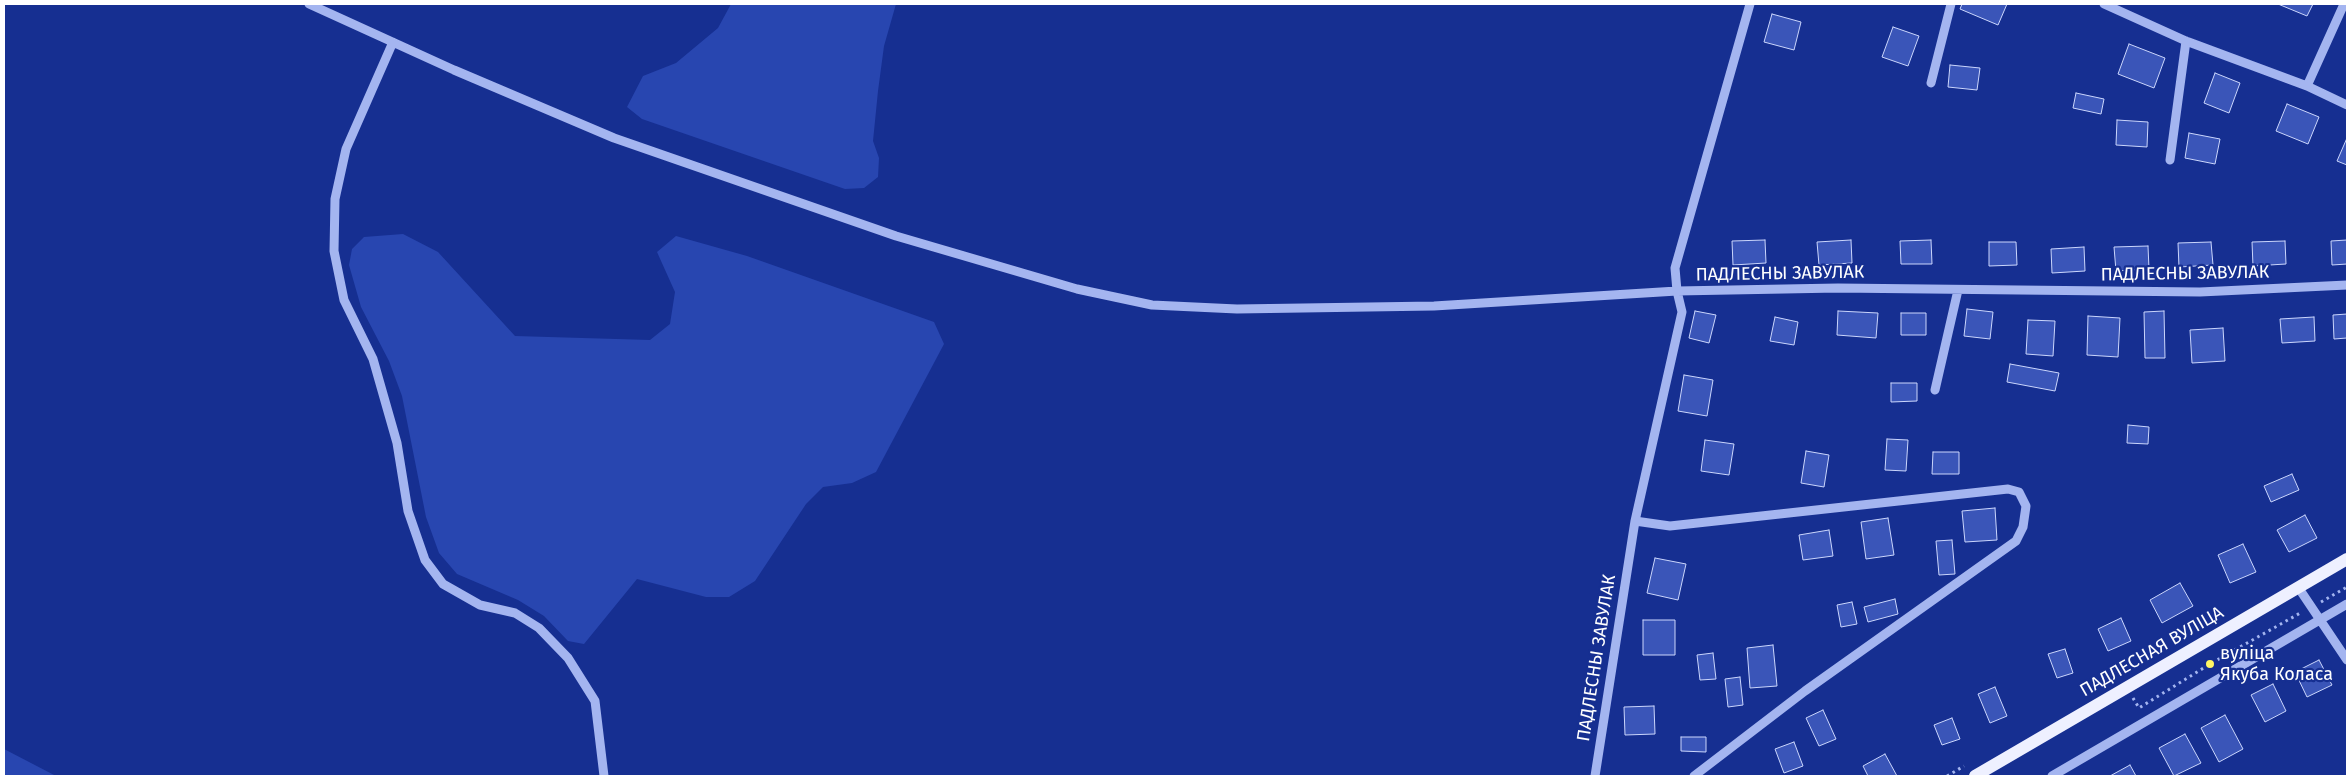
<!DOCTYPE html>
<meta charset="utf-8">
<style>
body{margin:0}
#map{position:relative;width:2351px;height:780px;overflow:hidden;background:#162f91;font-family:"Fira Sans",sans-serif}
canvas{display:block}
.frame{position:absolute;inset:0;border:5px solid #fff;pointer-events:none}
</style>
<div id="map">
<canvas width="2351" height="780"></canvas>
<div class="frame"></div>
</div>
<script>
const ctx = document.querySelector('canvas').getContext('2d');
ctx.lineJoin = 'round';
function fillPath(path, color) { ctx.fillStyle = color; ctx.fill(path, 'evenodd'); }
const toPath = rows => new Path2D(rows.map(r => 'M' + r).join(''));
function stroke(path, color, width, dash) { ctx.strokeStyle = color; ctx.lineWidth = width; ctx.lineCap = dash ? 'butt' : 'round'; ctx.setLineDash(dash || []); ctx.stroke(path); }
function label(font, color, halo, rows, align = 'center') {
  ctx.font = font + ' "Fira Sans",sans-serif'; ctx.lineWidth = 4.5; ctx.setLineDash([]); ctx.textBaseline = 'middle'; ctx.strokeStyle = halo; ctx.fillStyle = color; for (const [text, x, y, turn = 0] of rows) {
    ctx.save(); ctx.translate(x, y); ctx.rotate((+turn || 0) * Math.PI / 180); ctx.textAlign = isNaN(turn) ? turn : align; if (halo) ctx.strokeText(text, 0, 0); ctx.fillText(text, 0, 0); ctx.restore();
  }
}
const green = toPath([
 [731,4,896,4,884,46,878,91,873,141,879,158,878,177,864,188,845,189,642,119,627,107,643,76,676,63,718,28],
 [403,234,438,252,515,336,650,340,670,324,675,292,657,252,676,236,747,256,934,322,944,344,876,472,852,483,823,487,806,504,755,581,729,597,706,597,637,579,584,644,568,641,544,616,518,600,457,574,439,553,426,517,402,396,389,361,361,307,349,265,352,249,364,237],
 [4,749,56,776,4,776]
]);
const building = toPath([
 [1962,4,2007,4,1998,25,1960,9,1962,4],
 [2278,4,2313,4,2307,16,2278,4],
 [1772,14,1801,22,1794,50,1764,42,1772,14],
 [1893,27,1919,36,1908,66,1882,57,1893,27],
 [2129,44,2165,58,2154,88,2118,74,2129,44],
 [1950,65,1980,68,1977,90,1948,87,1950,65],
 [2215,73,2240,83,2229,113,2204,103,2215,73],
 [2076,93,2104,99,2101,114,2073,108,2076,93],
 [2287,104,2319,117,2308,144,2276,131,2287,104],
 [2117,120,2148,122,2147,147,2116,145,2117,120],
 [2189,133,2220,139,2215,164,2185,158,2189,133],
 [2347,138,2347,165,2337,161,2347,138],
 [1765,240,1766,263,1733,265,1732,241,1765,240],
 [1851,240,1852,263,1819,265,1817,242,1851,240],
 [1931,240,1932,264,1901,264,1900,241,1931,240],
 [2347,240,2347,264,2332,265,2331,241,2347,240],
 [2285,241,2286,264,2253,266,2252,242,2285,241],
 [1989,242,2016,242,2017,265,1989,266,1989,242],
 [2211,242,2213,265,2179,267,2178,243,2211,242],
 [2148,246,2149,269,2116,271,2114,247,2148,246],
 [2084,247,2085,271,2052,273,2051,249,2084,247],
 [1967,309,1993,312,1990,339,1964,336,1967,309],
 [1695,311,1716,315,1709,343,1689,338,1695,311],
 [1838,311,1878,313,1876,338,1837,335,1838,311],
 [2164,311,2165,358,2145,358,2144,312,2164,311],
 [1901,313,1926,313,1926,335,1901,335,1901,313],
 [2347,314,2347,338,2334,339,2333,315,2347,314],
 [2088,316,2120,318,2118,357,2087,355,2088,316],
 [1775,317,1798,322,1794,345,1770,341,1775,317],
 [2314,317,2315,341,2282,343,2280,319,2314,317],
 [2028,320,2055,321,2053,356,2026,354,2028,320],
 [2223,328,2225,361,2192,363,2190,330,2223,328],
 [2010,364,2059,373,2055,391,2007,382,2010,364],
 [1684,375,1713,380,1707,416,1678,411,1684,375],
 [1891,383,1917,383,1917,401,1891,402,1891,383],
 [2128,425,2149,427,2148,444,2127,443,2128,425],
 [1887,439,1908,440,1906,471,1885,470,1887,439],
 [1705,440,1734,444,1729,475,1701,471,1705,440],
 [1806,451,1829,455,1824,487,1801,483,1806,451],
 [1933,452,1959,452,1959,474,1932,474,1933,452],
 [2292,474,2299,490,2271,502,2264,486,2292,474],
 [1995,508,1997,540,1965,542,1962,511,1995,508],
 [2305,515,2317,538,2289,552,2277,530,2305,515],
 [1888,518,1894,555,1866,559,1861,522,1888,518],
 [1829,530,1833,556,1803,560,1799,535,1829,530],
 [1952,540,1955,574,1939,575,1936,541,1952,540],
 [2243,544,2256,572,2230,583,2218,555,2243,544],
 [1655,558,1686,564,1678,600,1647,593,1655,558],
 [2180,583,2193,606,2162,623,2150,600,2180,583],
 [1895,599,1898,614,1868,622,1864,607,1895,599],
 [1852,602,1857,624,1841,627,1837,605,1852,602],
 [2121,618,2131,641,2108,651,2098,629,2121,618],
 [1643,620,1675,620,1675,655,1643,655,1643,620],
 [1773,645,1777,686,1750,688,1747,648,1773,645],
 [2065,649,2073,673,2057,678,2048,654,2065,649],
 [1713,653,1716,679,1700,680,1697,655,1713,653],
 [2319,660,2332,685,2307,697,2295,672,2319,660],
 [1740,677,1743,705,1728,707,1725,679,1740,677],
 [2273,684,2286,711,2265,722,2251,695,2273,684],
 [1995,687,2007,716,1990,723,1978,694,1995,687],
 [1654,706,1655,734,1625,735,1624,707,1654,706],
 [1823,710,1836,739,1819,746,1806,718,1823,710],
 [2225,715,2243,749,2219,762,2201,728,2225,715],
 [1952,718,1960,739,1942,745,1934,725,1952,718],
 [2185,734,2201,763,2174,776,2159,748,2185,734],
 [1681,737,1706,737,1706,752,1681,751,1681,737],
 [1794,742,1803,766,1784,773,1775,749,1794,742],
 [1885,754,1897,776,1868,776,1863,766,1885,754],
 [2130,765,2136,776,2110,776,2130,765]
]);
const path = toPath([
 [2321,602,2347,587],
 [2133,698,2139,708,2210,664,2302,612],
 [1947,776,1964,766]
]);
const minor = toPath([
 [309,4,454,70,614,138,896,236,1077,289,1152,305,1237,309,1434,306,1677,291,1838,288,2200,292,2347,285],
 [2104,4,2186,41,2307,86,2347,105],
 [393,42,346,149,335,199,334,251,344,300,373,359,397,443,408,511,425,560,443,584,480,605,515,613,539,628,568,658,595,701,604,776],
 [1931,83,1951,4],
 [2307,86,2344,4],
 [2170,160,2186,41],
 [1935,390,1958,290],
 [1635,521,1670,526,2008,489,2019,492,2026,506,2023,527,2016,541,1805,691,1694,776],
 [2298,587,2347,660],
 [1595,776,1635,521,1682,312,1677,291,1675,268,1750,4],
 [2052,776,2347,604]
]);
const major = toPath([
 [1975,776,2347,559]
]);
const markers = [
 [2210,664,5,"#fff764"]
];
const streetNames = [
 ["ПАДЛЕСНЫ ЗАВУЛАК",1780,274,-1],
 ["ПАДЛЕСНЫ ЗАВУЛАК",2185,274,-1],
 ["ПАДЛЕСНАЯ ВУЛІЦА",2152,652,-30],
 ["ПАДЛЕСНЫ ЗАВУЛАК",1597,658,-81]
];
const poiNames = [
 ["вуліца",2220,654],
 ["Якуба Коласа",2220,675]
];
fillPath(green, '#2846b0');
fillPath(building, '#3a55b8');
stroke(building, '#cbd6fc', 1);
stroke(path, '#a4b5f0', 3, [2.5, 4]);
stroke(minor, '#a4b5f0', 9);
stroke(major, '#eef0ff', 12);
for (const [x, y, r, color] of markers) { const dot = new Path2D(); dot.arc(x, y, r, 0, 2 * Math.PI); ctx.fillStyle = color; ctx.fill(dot); stroke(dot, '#162f91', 2); }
label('18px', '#fff', '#162f91', streetNames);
label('18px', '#fff', '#162f91', poiNames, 'left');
</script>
